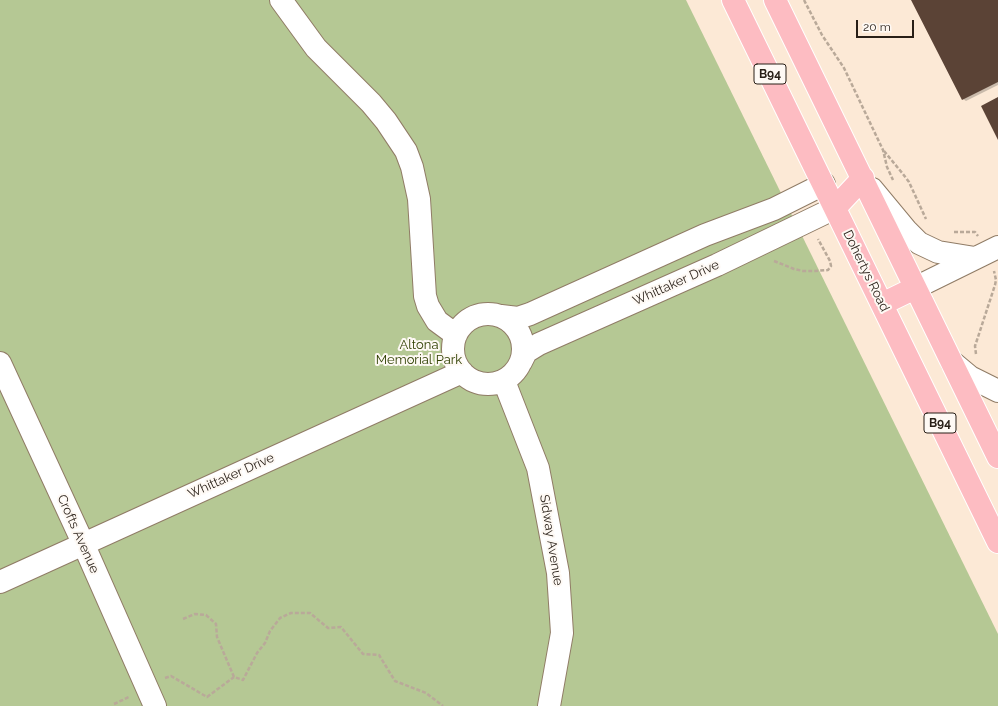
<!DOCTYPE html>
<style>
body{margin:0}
#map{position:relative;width:998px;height:706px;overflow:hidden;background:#fce9d6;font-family:Raleway,sans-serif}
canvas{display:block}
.scale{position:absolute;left:856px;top:20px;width:58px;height:18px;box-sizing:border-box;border:2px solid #281f17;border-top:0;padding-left:5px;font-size:12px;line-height:14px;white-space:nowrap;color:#281f17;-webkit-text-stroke:3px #fef9f4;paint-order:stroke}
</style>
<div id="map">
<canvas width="998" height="706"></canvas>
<div class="scale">20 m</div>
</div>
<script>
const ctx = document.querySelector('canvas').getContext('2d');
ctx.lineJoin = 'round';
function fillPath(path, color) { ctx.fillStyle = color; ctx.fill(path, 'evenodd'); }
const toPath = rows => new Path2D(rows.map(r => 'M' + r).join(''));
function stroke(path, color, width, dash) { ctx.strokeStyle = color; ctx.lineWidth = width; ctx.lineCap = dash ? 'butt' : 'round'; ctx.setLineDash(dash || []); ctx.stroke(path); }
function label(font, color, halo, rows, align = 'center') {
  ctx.font = font + ' Raleway,sans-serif'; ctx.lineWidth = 4; ctx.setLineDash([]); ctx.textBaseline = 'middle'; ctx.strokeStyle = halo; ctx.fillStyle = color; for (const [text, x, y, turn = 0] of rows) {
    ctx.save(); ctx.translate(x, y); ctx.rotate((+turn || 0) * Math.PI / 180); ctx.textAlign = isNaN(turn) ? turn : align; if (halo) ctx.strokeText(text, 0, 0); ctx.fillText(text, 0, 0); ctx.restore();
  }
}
const green = toPath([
 [0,0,686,0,998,634,998,706,0,706]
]);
const shadow = toPath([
 [912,0,998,0,998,85,966,101,963,99]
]);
const building = toPath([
 [911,0,998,0,998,82,962,100],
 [998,97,998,140,981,106]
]);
const path = toPath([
 [804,0,822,35,844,68,883,150,887,167,893,180],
 [884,151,903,174,909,182,926,219],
 [954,232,975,232,978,236],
 [774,261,794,269,803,271,815,271,828,270,831,266,830,261,818,239],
 [976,354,975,346,977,340,995,285,996,280,994,271],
 [183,619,195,614,206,615,216,624,217,637,234,677,243,680,257,653,265,643,270,631,280,618,291,613,310,613,328,628,341,627,363,654,379,655,395,681,426,693,443,706],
 [165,678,171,676,207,697,234,677],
 [114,704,129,697]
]);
const minor = toPath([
 [281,0,316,48,371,103,386,121,406,151,412,167,419,199,425,296,428,306,437,321,456,335],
 [872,189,906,230,919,243,938,252,975,258],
 [915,288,998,247],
 '453 349a35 35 0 1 1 70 0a35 35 0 1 1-70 0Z',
 [501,316,518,318,530,314,705,235,774,209,824,184],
 [521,362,526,352,539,344,717,265,835,208],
 [952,362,970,377,998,391],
 [0,363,83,543,155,706],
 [504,381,538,468,558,573,562,633,549,706],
 [0,582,462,372]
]);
const major = toPath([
 [733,0,998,542],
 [775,0,998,457],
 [835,208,863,178],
 [882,304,915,288]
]);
const shields = [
 [770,74,32],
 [940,423,32]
];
const shieldNames = [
 ["B94",770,74],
 ["B94",940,423]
];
const streetNames = [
 ["Dohertys Road",866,271,64],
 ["Whittaker Drive",676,283,-24],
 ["Whittaker Drive",231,476,-24],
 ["Crofts Avenue",78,534,66],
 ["Sidway Avenue",551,540,81]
];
const parkNames = [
 ["Altona",419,345],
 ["Memorial Park",419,360]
];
fillPath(green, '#b5c894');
fillPath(shadow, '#0003');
fillPath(building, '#5b4336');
stroke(minor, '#907c66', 24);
stroke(major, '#fff', 24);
stroke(path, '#b9a999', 2.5, [4, 2]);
stroke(minor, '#fff', 22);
stroke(major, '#fdbcc2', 22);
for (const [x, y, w] of shields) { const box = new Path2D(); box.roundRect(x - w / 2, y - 10, w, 20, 3); ctx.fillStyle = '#fef9f4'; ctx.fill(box); stroke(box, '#281f17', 1); }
label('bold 12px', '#281f17', null, shieldNames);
label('13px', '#281f17', '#fef9f4', streetNames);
label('13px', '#314103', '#fef9f4', parkNames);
</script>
